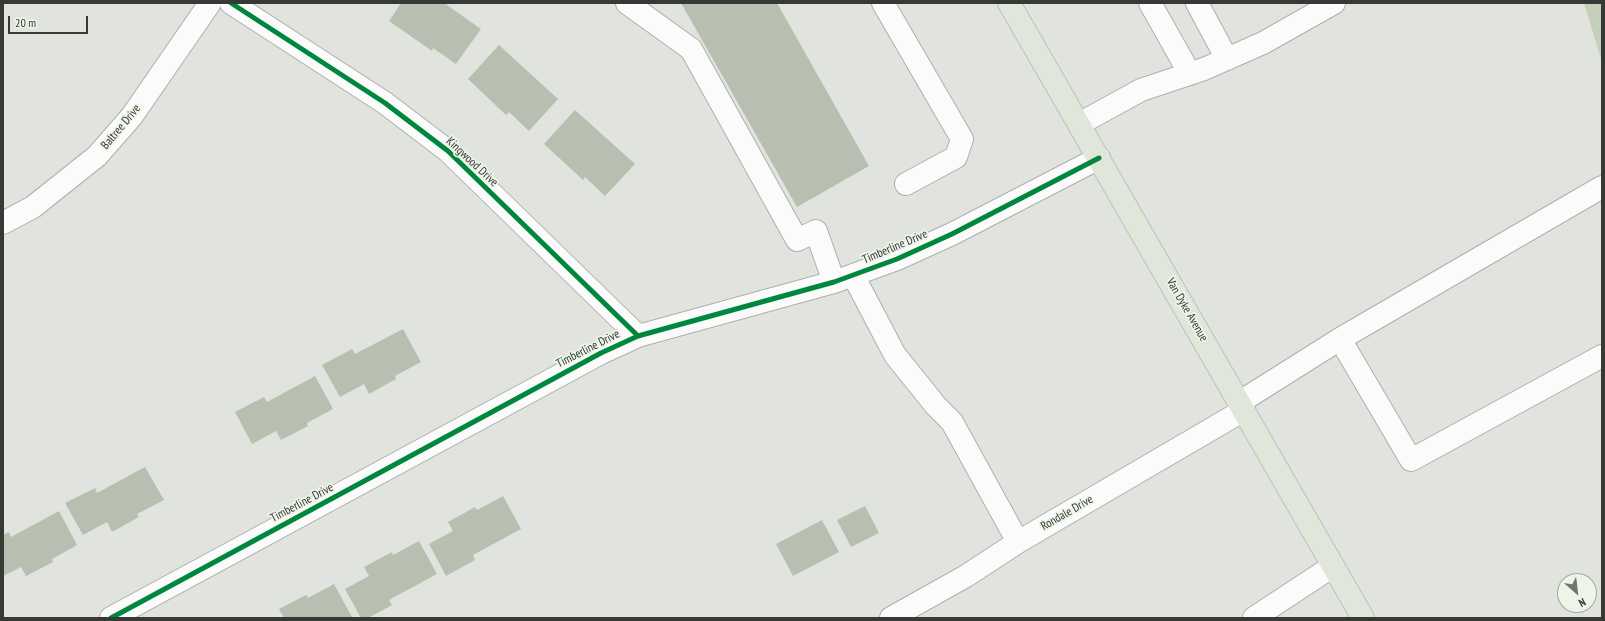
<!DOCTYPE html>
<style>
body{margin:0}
#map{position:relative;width:1605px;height:621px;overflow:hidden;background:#e1e4de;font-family:"PT Sans Narrow",sans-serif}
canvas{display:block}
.frame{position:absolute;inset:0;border:4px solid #363934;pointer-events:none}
.north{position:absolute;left:1557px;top:573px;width:40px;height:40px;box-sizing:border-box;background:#eef4e8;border:1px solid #a4a9a0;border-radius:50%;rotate:152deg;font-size:11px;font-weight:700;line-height:16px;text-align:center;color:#363934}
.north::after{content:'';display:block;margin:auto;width:14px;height:18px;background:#727570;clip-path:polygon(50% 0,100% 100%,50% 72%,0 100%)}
.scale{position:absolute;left:8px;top:16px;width:80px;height:18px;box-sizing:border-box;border:2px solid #363934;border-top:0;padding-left:5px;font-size:12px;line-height:14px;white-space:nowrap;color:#363934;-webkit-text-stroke:3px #eef4e8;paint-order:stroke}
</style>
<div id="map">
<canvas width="1605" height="621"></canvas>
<div class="frame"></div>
<div class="north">N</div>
<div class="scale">20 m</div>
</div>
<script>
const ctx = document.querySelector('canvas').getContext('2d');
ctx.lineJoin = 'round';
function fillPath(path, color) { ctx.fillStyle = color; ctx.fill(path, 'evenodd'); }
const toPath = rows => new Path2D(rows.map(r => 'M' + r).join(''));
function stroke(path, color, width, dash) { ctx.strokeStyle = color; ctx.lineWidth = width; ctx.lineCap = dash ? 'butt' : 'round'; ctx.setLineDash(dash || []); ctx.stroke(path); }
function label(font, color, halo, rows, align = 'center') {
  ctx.font = font + ' "PT Sans Narrow",sans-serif'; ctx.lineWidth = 3.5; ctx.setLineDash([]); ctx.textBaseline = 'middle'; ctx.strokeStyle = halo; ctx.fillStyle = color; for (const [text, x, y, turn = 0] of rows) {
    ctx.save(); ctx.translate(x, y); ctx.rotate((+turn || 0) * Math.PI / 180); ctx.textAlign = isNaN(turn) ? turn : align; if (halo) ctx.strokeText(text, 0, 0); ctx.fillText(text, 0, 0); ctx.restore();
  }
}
const green = toPath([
 [1584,3,1602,3,1602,62]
]);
const building = toPath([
 [401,3,444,3,481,29,456,64,433,48,432,51,389,21],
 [681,3,777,3,869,166,797,207],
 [499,45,558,99,529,131,509,112,506,115,468,79],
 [575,110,635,164,605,196,585,177,583,180,544,144],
 [403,329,421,362,395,376,396,379,369,394,364,384,340,397,322,365,352,349,355,354],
 [315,376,333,409,307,423,308,426,281,440,276,431,252,444,235,412,264,397,267,402],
 [145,467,164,500,137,514,139,517,112,532,107,522,83,535,65,503,95,488,97,493],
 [503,496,521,529,473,555,475,560,446,576,429,544,453,531,448,522,475,507,477,510],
 [865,506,879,533,851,547,837,520],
 [59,511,77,545,52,559,53,562,26,576,21,567,3,576,3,535,9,532,11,537],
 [822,520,839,552,793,576,776,544],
 [419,541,437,574,389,600,392,605,368,618,361,618,345,589,369,576,364,567,392,552,393,555],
 [334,584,352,617,284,618,279,609,306,595,308,598]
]);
const minor = toPath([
 [231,3,385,103,448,151,638,336],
 [627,3,691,49,797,240,816,231,834,282],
 [883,3,962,139,956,157,906,184],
 [1150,3,1190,74],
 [1197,3,1227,59],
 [1079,124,1141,90,1204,69,1263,43,1334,3],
 [3,223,33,207,97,156,132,116,210,3],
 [853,275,895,355,936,406,952,422,1018,542],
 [1340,339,1411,460,1602,356],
 [1240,402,1340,339,1602,187],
 [111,618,601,353,638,336,834,282,897,259,952,234,1099,158],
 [891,618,966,576,1018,542,1244,410],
 [1254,618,1333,566]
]);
const major = toPath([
 [1009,3,1363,618]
]);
const cycleway = toPath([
 [231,3,385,103,448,151,638,336],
 [111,618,601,353,638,336,834,282,897,259,952,234,1099,158]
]);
const streetNames = [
 ["Baltree Drive",121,127,-50],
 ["Kingwood Drive",472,162,43],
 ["Timberline Drive",895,247,-23],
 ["Van Dyke Avenue",1187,310,60],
 ["Timberline Drive",588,349,-27],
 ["Timberline Drive",302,503,-28],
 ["Rondale Drive",1067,513,-30]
];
fillPath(green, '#c4d0b9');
fillPath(building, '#b8bfb1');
stroke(minor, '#adafab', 24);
stroke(major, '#bdbfbb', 24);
stroke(minor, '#fafbfa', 22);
stroke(major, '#e1e6db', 22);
stroke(cycleway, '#00873e', 5);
label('12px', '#363934', '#eef4e8', streetNames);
</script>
